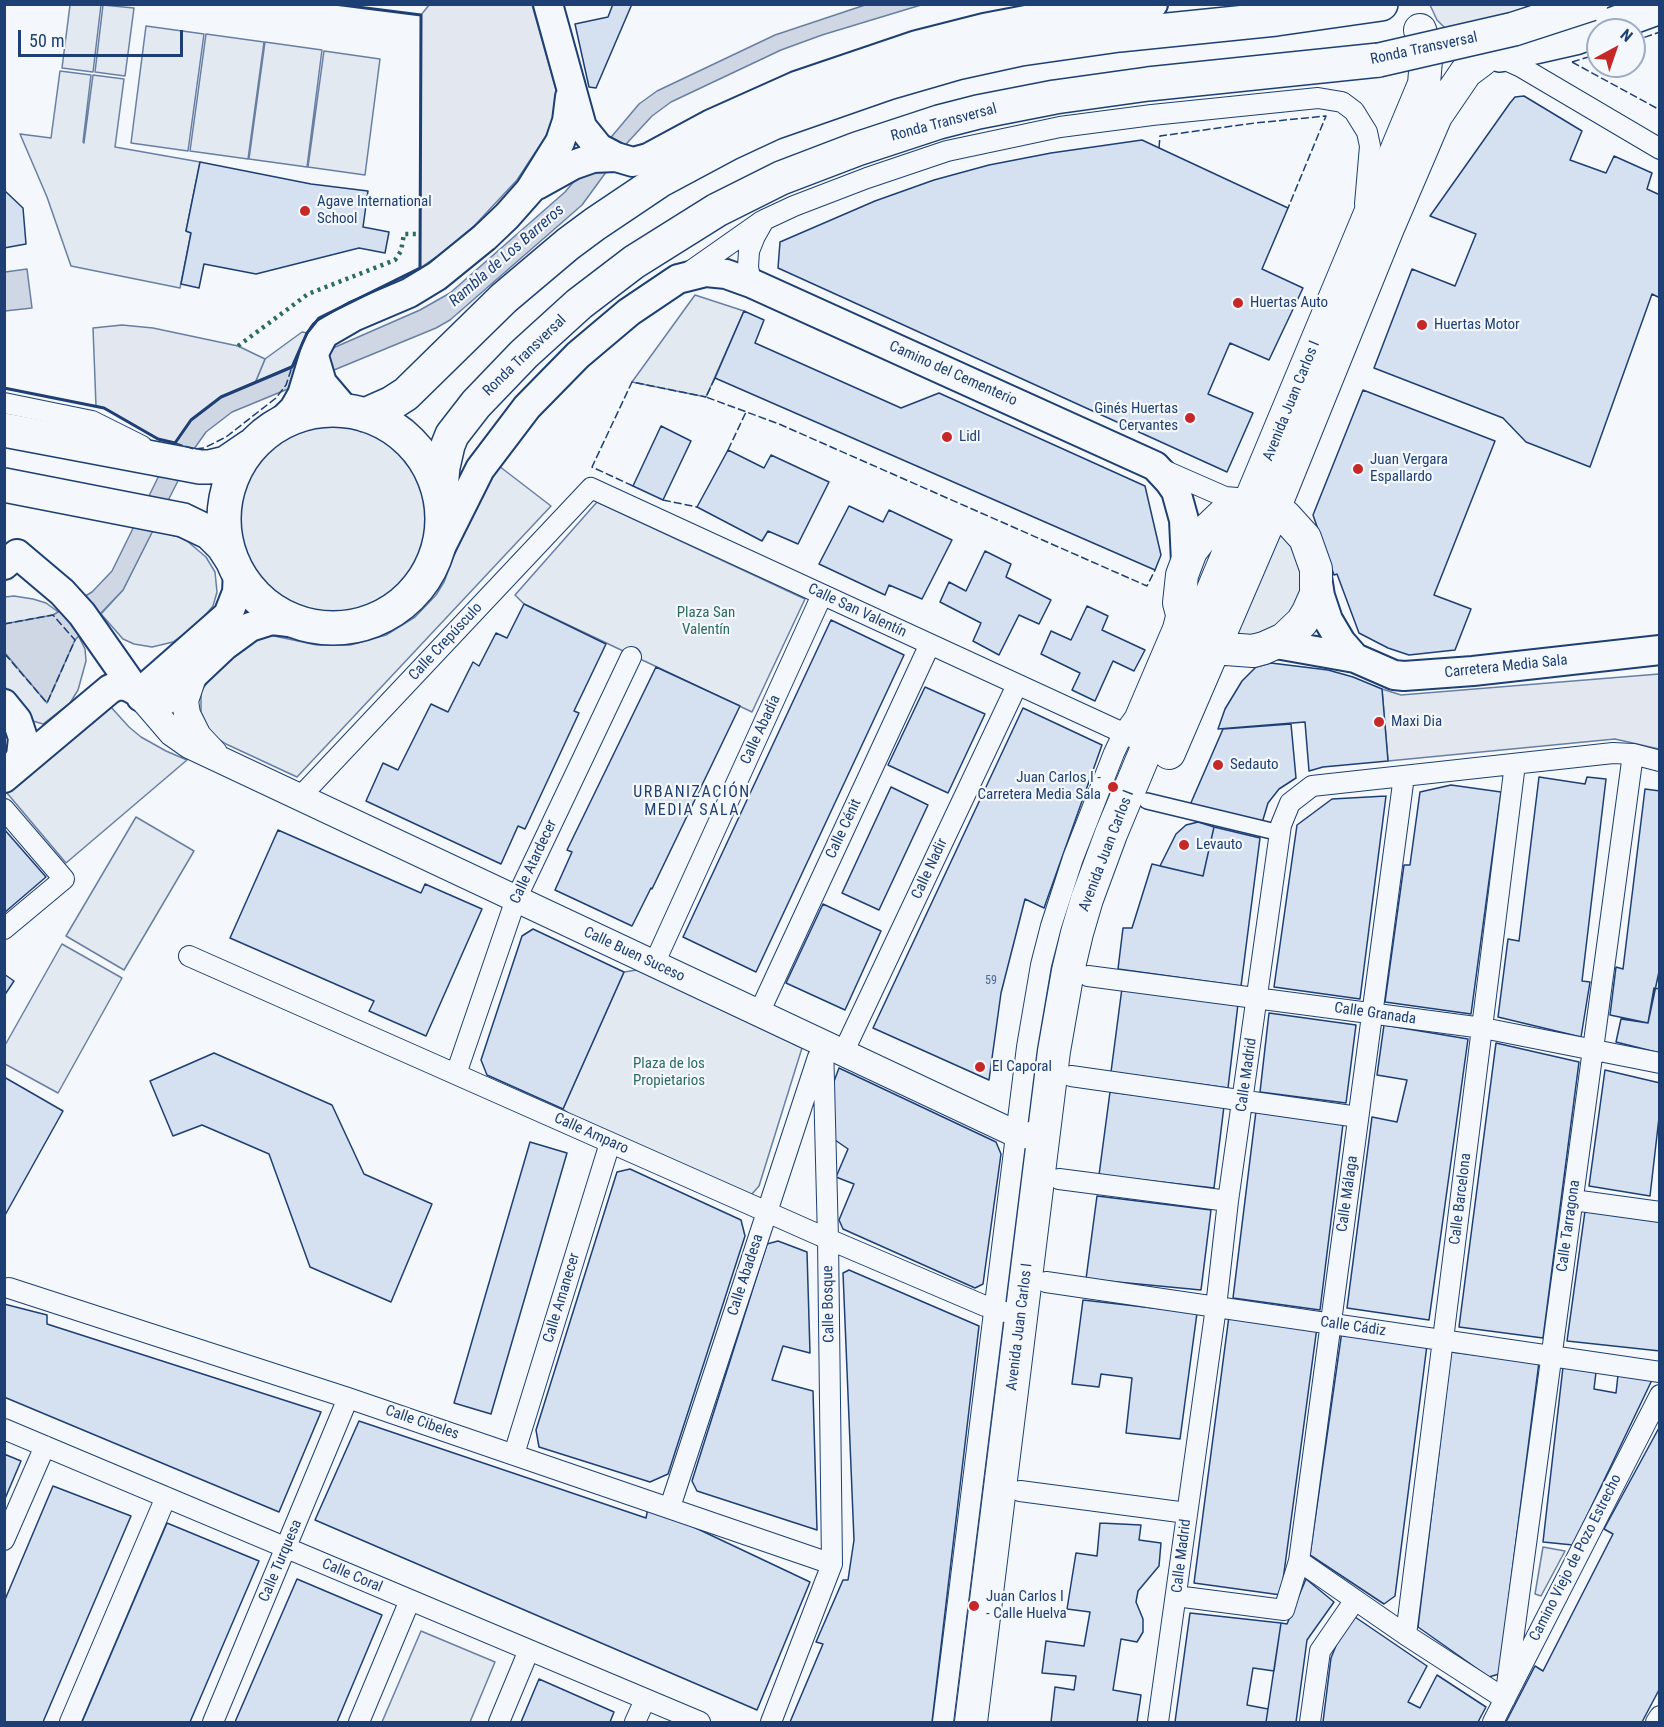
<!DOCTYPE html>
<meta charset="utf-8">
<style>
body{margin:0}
#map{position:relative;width:1664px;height:1727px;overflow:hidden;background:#f4f7fb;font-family:"Roboto Condensed",sans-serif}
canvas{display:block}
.frame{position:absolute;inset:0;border:6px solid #1d3f73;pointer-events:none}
.north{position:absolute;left:1586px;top:18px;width:60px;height:60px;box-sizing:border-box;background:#f4f7fb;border:2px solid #9eadc5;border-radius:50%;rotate:40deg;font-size:16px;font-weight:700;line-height:24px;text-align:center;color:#1d3f73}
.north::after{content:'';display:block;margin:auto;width:21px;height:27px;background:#c62828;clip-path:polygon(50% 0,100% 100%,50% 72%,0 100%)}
.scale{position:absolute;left:18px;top:30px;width:165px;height:27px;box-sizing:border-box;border:3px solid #1d3f73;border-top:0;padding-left:8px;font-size:18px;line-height:21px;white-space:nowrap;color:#1d3f73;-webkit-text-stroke:4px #f4f7fb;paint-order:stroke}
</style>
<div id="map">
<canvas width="1664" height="1727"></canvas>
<div class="frame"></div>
<div class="north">N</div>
<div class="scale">50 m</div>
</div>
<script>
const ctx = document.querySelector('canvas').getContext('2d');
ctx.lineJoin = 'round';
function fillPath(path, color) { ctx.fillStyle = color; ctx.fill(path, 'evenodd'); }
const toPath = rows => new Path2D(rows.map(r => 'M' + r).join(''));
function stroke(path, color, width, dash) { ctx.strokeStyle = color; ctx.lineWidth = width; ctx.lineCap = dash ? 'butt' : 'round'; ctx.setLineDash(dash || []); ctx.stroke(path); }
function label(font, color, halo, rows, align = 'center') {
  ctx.font = font + ' "Roboto Condensed",sans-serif'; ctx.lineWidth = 4.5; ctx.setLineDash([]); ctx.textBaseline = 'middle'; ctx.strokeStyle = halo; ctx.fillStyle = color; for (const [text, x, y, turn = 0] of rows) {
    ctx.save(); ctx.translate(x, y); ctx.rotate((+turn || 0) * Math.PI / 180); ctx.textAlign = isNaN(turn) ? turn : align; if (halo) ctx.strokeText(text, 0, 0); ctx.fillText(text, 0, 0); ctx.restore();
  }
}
const green = toPath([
 [70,5,101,5,93,72,62,68,70,5],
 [103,5,134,8,125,76,95,72,103,5],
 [1430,5,1527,5,1522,11,1446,29,1437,20,1430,5],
 [146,26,204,34,188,151,131,143,146,26],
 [206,34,264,42,248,159,190,151,206,34],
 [265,42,322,50,307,167,249,159,265,42],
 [324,51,380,59,365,175,308,167,324,51],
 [60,71,91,75,83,142,84,143,93,75,124,79,115,147,200,162,186,231,191,233,180,288,71,266,47,197,20,134,51,138,60,71],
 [695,295,744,311,706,397,632,382,695,295],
 [302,332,307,333,293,367,255,383,265,359,302,332],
 '225 518a108 108 0 1 1 216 0a108 108 0 1 1-216 0Z',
 [499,466,551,506,297,777,226,744,211,734,201,712,201,692,209,679,246,643,265,636,274,636,317,645,350,645,386,635,415,617,436,595,444,582,477,496,499,466],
 [597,502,805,599,752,712,524,604,515,595,597,502],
 [1274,509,1293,523,1308,612,1226,649,1274,509],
 [153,530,179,537,187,541,206,557,215,572,217,592,213,606,198,624,173,642,152,647,134,644,123,639,101,614,123,590,153,530],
 [14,596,33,599,46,603,57,611,79,637,85,649,86,661,78,690,70,703,43,724,33,721,5,687,5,597,14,596],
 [110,706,129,727,141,737,166,751,187,760,66,863,7,793,110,706],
 [136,817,194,851,124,970,66,936,136,817],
 [62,944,122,978,58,1093,5,1064,4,1047,62,944],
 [637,970,802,1048,759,1186,751,1195,571,1115,563,1109,624,972,637,970],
 [1543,1547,1565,1551,1541,1596,1535,1594,1543,1547],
 [421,1631,495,1662,470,1722,382,1722,421,1631]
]);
const parking = toPath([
 [429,5,532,5,556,90,553,118,546,136,517,180,474,226,449,248,420,268,421,15,429,5],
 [122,325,153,328,238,346,265,359,255,383,221,397,191,420,175,443,158,439,104,408,96,406,93,328,122,325],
 [1659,674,1659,749,1615,739,1388,761,1382,689,1401,695,1659,674]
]);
const water = toPath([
 [865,5,921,5,822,35,781,50,671,102,652,116,628,142,582,205,450,320,436,328,232,412,206,432,194,449,123,590,75,640,47,703,5,653,4,624,53,615,92,592,112,571,175,443,191,420,221,397,420,310,450,293,565,192,639,104,657,91,775,35,865,5],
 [27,269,32,308,5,311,5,272,27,269]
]);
const building = toPath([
 [613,4,632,4,596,88,589,87,575,24,608,17,613,4],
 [1524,96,1582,131,1570,160,1606,173,1614,156,1652,173,1647,189,1660,195,1660,298,1652,294,1590,467,1526,442,1503,418,1374,368,1412,269,1455,286,1476,234,1430,216,1510,103,1515,97,1524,96],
 [1142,140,1288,208,1262,269,1303,288,1269,360,1230,343,1208,394,1253,413,1227,472,778,268,780,242,875,201,934,180,989,165,1051,153,1142,140],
 [200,162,311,184,368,191,363,227,389,232,385,253,359,248,256,274,204,264,199,288,181,284,191,233,186,231,200,162],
 [4,190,23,208,26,244,4,248,4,190],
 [744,311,764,320,755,343,901,408,939,393,1145,486,1161,555,1155,570,715,378,744,311],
 [1363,390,1495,441,1434,595,1471,609,1455,650,1409,655,1388,648,1359,633,1337,574,1334,575,1313,515,1363,390],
 [661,426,691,441,663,500,633,486,661,426],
 [728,450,764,468,771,455,829,482,798,544,768,531,762,541,697,507,728,450],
 [849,506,883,522,889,510,952,540,922,599,889,585,885,595,819,564,849,506],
 [985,551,1011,564,1006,577,1051,600,1039,624,1019,615,999,655,973,641,981,623,940,602,949,582,966,591,985,551],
 [524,604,606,644,574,711,579,713,525,829,518,826,501,864,366,801,383,763,398,770,431,704,448,712,473,662,479,666,496,633,507,638,524,604],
 [1087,606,1108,616,1102,630,1145,650,1134,671,1113,661,1095,701,1072,690,1080,673,1041,654,1051,631,1071,640,1087,606],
 [831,620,904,655,756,972,683,937,831,620],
 [1271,663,1328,670,1353,677,1382,689,1388,761,1323,767,1309,771,1305,722,1218,729,1225,709,1242,681,1256,667,1271,663],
 [656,667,740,706,652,889,651,888,632,926,555,890,572,852,567,850,656,667],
 [925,687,985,714,948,793,888,765,925,687],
 [1023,708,1102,745,1044,908,1025,899,1001,993,989,1080,873,1028,1023,708],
 [1291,724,1296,778,1279,789,1268,803,1262,823,1190,805,1223,729,1291,724],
 [1539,777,1585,784,1587,777,1606,779,1582,981,1590,982,1581,1037,1498,1017,1508,939,1519,941,1539,777],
 [1451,785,1501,792,1471,1014,1385,1002,1404,865,1410,865,1420,792,1451,785],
 [891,787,928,805,879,910,842,893,891,787],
 [1645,789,1660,791,1660,967,1648,1023,1610,1015,1616,967,1623,969,1645,789],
 [1386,796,1360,999,1274,987,1297,825,1332,799,1386,796],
 [1198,822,1214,827,1203,876,1160,866,1176,834,1186,825,1198,822],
 [1214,827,1260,838,1241,986,1118,969,1123,928,1132,928,1152,864,1203,876,1214,827],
 [4,829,46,877,4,913,4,829],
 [278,830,421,893,425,884,482,909,426,1036,369,1011,374,1001,230,938,278,830],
 [823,904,881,931,845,1010,786,983,823,904],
 [533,929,624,972,563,1109,487,1075,481,1060,522,936,533,929],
 [4,974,14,981,4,996,4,974],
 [1122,988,1238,1004,1228,1088,1111,1072,1122,988],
 [1654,988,1660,989,1660,1053,1616,1042,1621,1019,1648,1023,1654,988],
 [1269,1013,1356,1025,1346,1103,1260,1092,1269,1013],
 [1384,1025,1468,1039,1429,1320,1347,1308,1372,1117,1397,1122,1407,1080,1377,1075,1384,1025],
 [1496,1043,1579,1062,1543,1338,1459,1327,1496,1043],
 [214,1053,332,1105,364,1174,432,1204,391,1302,310,1267,269,1154,202,1125,173,1136,150,1081,214,1053],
 [839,1068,996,1142,1001,1154,983,1284,975,1288,843,1229,839,1220,854,1184,836,1177,848,1149,835,1140,833,1084,839,1068],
 [1605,1070,1660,1083,1660,1109,1650,1196,1589,1186,1605,1070],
 [4,1077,63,1111,4,1217,4,1077],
 [1110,1092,1224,1106,1214,1188,1099,1175,1110,1092],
 [1256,1111,1343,1124,1320,1310,1233,1298,1256,1111],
 [530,1142,567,1153,491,1414,454,1403,530,1142],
 [630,1169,741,1220,745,1236,668,1474,650,1482,539,1447,536,1430,617,1172,630,1169],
 [1097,1196,1211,1210,1201,1290,1086,1279,1097,1196],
 [1585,1211,1660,1222,1660,1351,1567,1341,1585,1211],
 [778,1241,807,1252,810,1353,783,1346,772,1380,813,1391,817,1530,697,1491,692,1481,767,1244,778,1241],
 [849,1270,979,1326,932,1722,790,1722,823,1644,816,1642,843,1580,848,1580,854,1540,843,1273,849,1270],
 [1083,1300,1197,1313,1180,1439,1126,1433,1132,1378,1101,1374,1099,1387,1072,1384,1083,1300],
 [4,1304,47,1315,47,1324,321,1412,279,1512,4,1397,4,1304],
 [1229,1316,1317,1327,1281,1595,1194,1583,1229,1316],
 [1342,1331,1427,1345,1395,1596,1384,1604,1310,1555,1342,1331],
 [1451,1352,1539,1362,1499,1674,1489,1677,1418,1627,1451,1352],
 [1563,1367,1596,1372,1594,1389,1616,1393,1618,1375,1652,1380,1573,1545,1543,1542,1563,1367],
 [359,1421,646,1518,648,1508,683,1522,810,1582,757,1710,315,1520,359,1421],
 [1660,1426,1660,1688,1642,1722,1506,1722,1535,1666,1543,1671,1613,1534,1604,1529,1660,1426],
 [4,1454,21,1461,4,1501,4,1454],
 [53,1486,131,1516,43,1722,4,1722,4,1602,53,1486],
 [167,1523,259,1561,190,1722,82,1722,167,1523],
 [1100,1523,1141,1525,1139,1540,1161,1543,1159,1566,1138,1591,1136,1602,1143,1619,1143,1632,1137,1642,1121,1639,1113,1690,1141,1695,1137,1722,1051,1722,1055,1687,1074,1690,1076,1676,1042,1673,1046,1641,1084,1646,1090,1612,1067,1609,1076,1553,1097,1556,1100,1523],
 [297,1579,382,1615,337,1722,235,1722,297,1579],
 [1306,1579,1334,1602,1307,1640,1296,1722,1266,1722,1281,1623,1287,1624,1306,1579],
 [1190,1613,1281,1623,1274,1671,1253,1668,1247,1705,1268,1709,1266,1722,1175,1722,1190,1613],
 [1355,1617,1427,1666,1408,1702,1420,1708,1437,1675,1486,1707,1478,1722,1323,1722,1331,1658,1342,1631,1355,1617],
 [539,1679,614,1712,610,1722,521,1722,539,1679]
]);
const pedestrian = toPath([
 [1147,801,1280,833]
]);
const minor = toPath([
 [1499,57,1521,67,1660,149],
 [688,273,762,221],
 [751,283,748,267,749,251,755,236,764,220,794,206,867,178,947,151,1060,127,1152,115,1318,98,1342,102,1354,111,1367,132,1370,146,1365,204],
 [4,403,92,421,142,446],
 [1161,469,1225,497,1249,499],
 [300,797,591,488,1134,738],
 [4,809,64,879,4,929],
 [189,956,828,1239,985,1306,1005,1312],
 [654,964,822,595],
 [1088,976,1483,1028,1660,1063],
 [759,1013,930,644],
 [843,1053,1017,685],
 [456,1074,516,899,631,657],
 [1071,1076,1358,1117],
 [1059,1179,1228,1201],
 [1573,1200,1660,1212],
 [1046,1282,1660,1372],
 [9,1288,348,1398,832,1564],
 [4,1429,700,1722],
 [514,1454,610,1143],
 [1020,1491,1187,1513],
 [670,1507,818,1057],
 [4,1540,45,1446],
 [1299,1561,1406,1635,1505,1699],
 [1176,1596,1284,1610,1299,1561,1404,776],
 [1406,1635,1515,764],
 [1505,1699,1633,754],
 [70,1722,166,1497],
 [213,1722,348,1398],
 [359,1722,410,1600],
 [499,1722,529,1650],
 [635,1722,645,1700],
 [771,1722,832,1564,828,1239,823,1043],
 [943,1722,1027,1047,1041,965,1051,926,1073,858,1114,753,1123,734,1135,717,1173,628,1178,609],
 [1158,1722,1216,1307,1228,1201,1281,825,1290,803,1312,786,1613,753,1633,754,1660,761],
 [1310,1722,1320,1651,1355,1600],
 [1493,1722,1660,1395],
 [1656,1722,1660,1716]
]);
const tertiary = toPath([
 [194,674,185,701,187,714,198,736,214,753],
 [141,697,172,733,189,745,1016,1134,1043,1137]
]);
const secondary = toPath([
 [548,4,582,127,599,148,616,157,633,162,648,158,711,124,796,86,917,45,984,28,1047,16,1153,4],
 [537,185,573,165,593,158,616,157],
 [314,356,322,383,345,410],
 [280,423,294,409,302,395,316,349,324,334,355,316,409,293,437,276,485,237,507,216,530,190,560,142,567,121,570,97],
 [434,561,480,469,527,407,578,355,629,312,678,279,706,272,726,274,751,283,1155,466,1169,481,1176,491,1184,520,1186,562],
 [4,565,17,554,62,592,82,614,136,691,147,701,154,702,166,700,171,696,224,646,250,627,272,620,306,624],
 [1317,577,1320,596,1328,620,1341,642,1355,658],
 [1276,644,1355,658,1394,675,1404,676,1473,671,1660,650],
 [141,697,145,688,228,615,237,592,238,571],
 [4,704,17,720,23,738,21,756,12,771],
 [4,778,110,689,117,686,125,685,136,691]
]);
const primary = toPath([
 [1251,500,1274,509,1285,516,1305,538,1316,569,1316,594,1308,612,1302,622,1284,639,1264,648,1253,651,1226,649,1215,647,1195,637,1185,625,1179,603,1182,575,1191,551,1208,529,1228,510,1251,500],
 [1169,753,1274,509,1388,228,1436,116,1466,72,1482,60],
 [971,1722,1054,1051,1068,971,1077,933,1087,899,1111,834,1424,84,1426,60,1425,45,1420,30]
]);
const trunk = toPath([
 [1500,55,1575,38,1660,7],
 '224 519a109 109 0 1 1 218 0a109 109 0 1 1-218 0Z',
 [365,415,392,403,406,394,504,298,568,244,595,224,659,181,730,143,773,123,888,83,957,63,1021,49,1119,35,1276,19,1381,4],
 [4,430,200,467,209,467,226,463,251,446],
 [4,485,183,520,210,533,223,546,232,560],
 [440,498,443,467,448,445,452,435,476,404,524,354,579,304,634,262,717,210,781,178,857,149,939,122,978,112,1055,97,1148,84,1379,60]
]);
const trunkBridge = toPath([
 [1379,60,1514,29,1591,4]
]);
const hedge = toPath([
 [238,346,308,294,395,260,401,251,404,234,420,234]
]);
const fence = toPath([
 [1634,41,1660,32],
 [1572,62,1660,110],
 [1572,62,1598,54],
 [1159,148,1160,136,1255,123,1326,116,1288,208],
 [715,378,706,397,779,424,1147,586,1155,570],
 [175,443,194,449,204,448,226,437,276,398,286,385,292,367],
 [728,450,746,412],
 [633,486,592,467,632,382,706,397],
 [663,500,697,507],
 [4,624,53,615,75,640,47,703,4,653]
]);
const wall = toPath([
 [4,388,104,408,158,439,175,443,191,420,221,397,292,367,307,333,319,318,420,268,421,15,334,4]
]);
const markers = [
 [305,211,6,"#c62828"],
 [1238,303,6,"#c62828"],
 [1422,325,6,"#c62828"],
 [1190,418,6,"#c62828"],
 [947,437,6,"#c62828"],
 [1358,469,6,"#c62828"],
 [1379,722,6,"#c62828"],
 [1218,765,6,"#c62828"],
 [1113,787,6,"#c62828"],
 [1184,845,6,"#c62828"],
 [980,1067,6,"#c62828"],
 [974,1606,6,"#c62828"]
];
const numberNames = [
 ["59",991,981]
];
const streetNames = [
 ["Ronda Transversal",1424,49,-12],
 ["Ronda Transversal",944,123,-15],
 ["Ronda Transversal",525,356,-44],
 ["Camino del Cementerio",953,374,24],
 ["Avenida Juan Carlos I",1292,401,-68],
 ["Calle San Valentín",857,611,25],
 ["Calle Crepúsculo",446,642,-47],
 ["Carretera Media Sala",1506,667,-6],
 ["Calle Abadía",761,730,-65],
 ["Calle Cénit",844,829,-65],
 ["Avenida Juan Carlos I",1107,851,-69],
 ["Calle Atardecer",534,862,-65],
 ["Calle Nadir",930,869,-65],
 ["Calle Buen Suceso",634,955,25],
 ["Calle Granada",1375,1014,8],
 ["Calle Madrid",1247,1075,-82],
 ["Calle Amparo",591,1134,24],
 ["Calle Málaga",1348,1194,-82],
 ["Calle Barcelona",1461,1199,-83],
 ["Calle Tarragona",1569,1226,-82],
 ["Calle Abadesa",746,1275,-72],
 ["Calle Amanecer",562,1298,-73],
 ["Calle Bosque",829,1304,-91],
 ["Avenida Juan Carlos I",1020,1327,-83],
 ["Calle Cádiz",1353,1327,8],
 ["Calle Cibeles",422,1423,19],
 ["Calle Madrid",1182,1556,-83],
 ["Camino Viejo de Pozo Estrecho",1576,1558,-63],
 ["Calle Turquesa",281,1561,-67],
 ["Calle Coral",352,1576,23]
];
const poiNames = [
 ["Agave International",317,202],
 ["School",317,219],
 ["Huertas Auto",1250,303],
 ["Huertas Motor",1434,325],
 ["Ginés Huertas",1178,409,"right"],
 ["Cervantes",1178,426,"right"],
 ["Lidl",959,437],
 ["Juan Vergara",1370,460],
 ["Espallardo",1370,477],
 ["Maxi Dia",1391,722],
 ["Sedauto",1230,765],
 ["Juan Carlos I -",1101,778,"right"],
 ["Carretera Media Sala",1101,795,"right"],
 ["Levauto",1196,845],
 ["El Caporal",992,1067],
 ["Juan Carlos I",986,1597],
 ["- Calle Huelva",986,1614]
];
const parkNames = [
 ["Plaza San",706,613],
 ["Valentín",706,630],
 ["Plaza de los",669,1064],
 ["Propietarios",669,1081]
];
const waterNames = [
 ["Rambla de Los Barreros",507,256,-41]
];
const neighbourhoodNames = [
 ["URBANIZACIÓN",692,793],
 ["MEDIA SALA",692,811]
];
fillPath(green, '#e3e9f0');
stroke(green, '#687fa3', 1.5);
fillPath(parking, '#e3e8f0');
stroke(parking, '#687fa3', 1.5);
fillPath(water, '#cfd7e4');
stroke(water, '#687fa3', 1.5);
fillPath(building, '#d5e0f0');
stroke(building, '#1d3f73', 1.5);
stroke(pedestrian, '#1d3f73', 18);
stroke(minor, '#1d3f73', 22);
stroke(tertiary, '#1d3f73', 28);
stroke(secondary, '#1d3f73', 32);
stroke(primary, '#1d3f73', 34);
stroke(trunk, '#1d3f73', 36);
stroke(pedestrian, '#f4f7fb', 15);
stroke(minor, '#f4f7fb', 20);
stroke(tertiary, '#f4f7fb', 26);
stroke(secondary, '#f4f7fb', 28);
stroke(primary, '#f4f7fb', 32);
stroke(trunk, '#f4f7fb', 33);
stroke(trunkBridge, '#1d3f73', 36, []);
stroke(trunkBridge, '#f4f7fb', 33);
stroke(hedge, '#2c6c60', 4.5, [3, 4.5]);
stroke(fence, '#1d3f73', 1.5, [8, 3]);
stroke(wall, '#1d3f73', 3);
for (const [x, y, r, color] of markers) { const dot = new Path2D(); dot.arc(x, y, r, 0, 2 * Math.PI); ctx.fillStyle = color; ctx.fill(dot); stroke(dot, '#f4f7fb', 2); }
label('12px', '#4b6792', null, numberNames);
label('15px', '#1d3f73', '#f4f7fb', streetNames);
label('15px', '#1d3f73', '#f4f7fb', poiNames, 'left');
label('15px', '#2c6c60', '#f4f7fb', parkNames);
label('italic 16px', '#1d3f73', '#f4f7fb', waterNames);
ctx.letterSpacing = '1.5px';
label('16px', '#1d3f73', '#f4f7fb', neighbourhoodNames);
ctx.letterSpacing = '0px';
</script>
